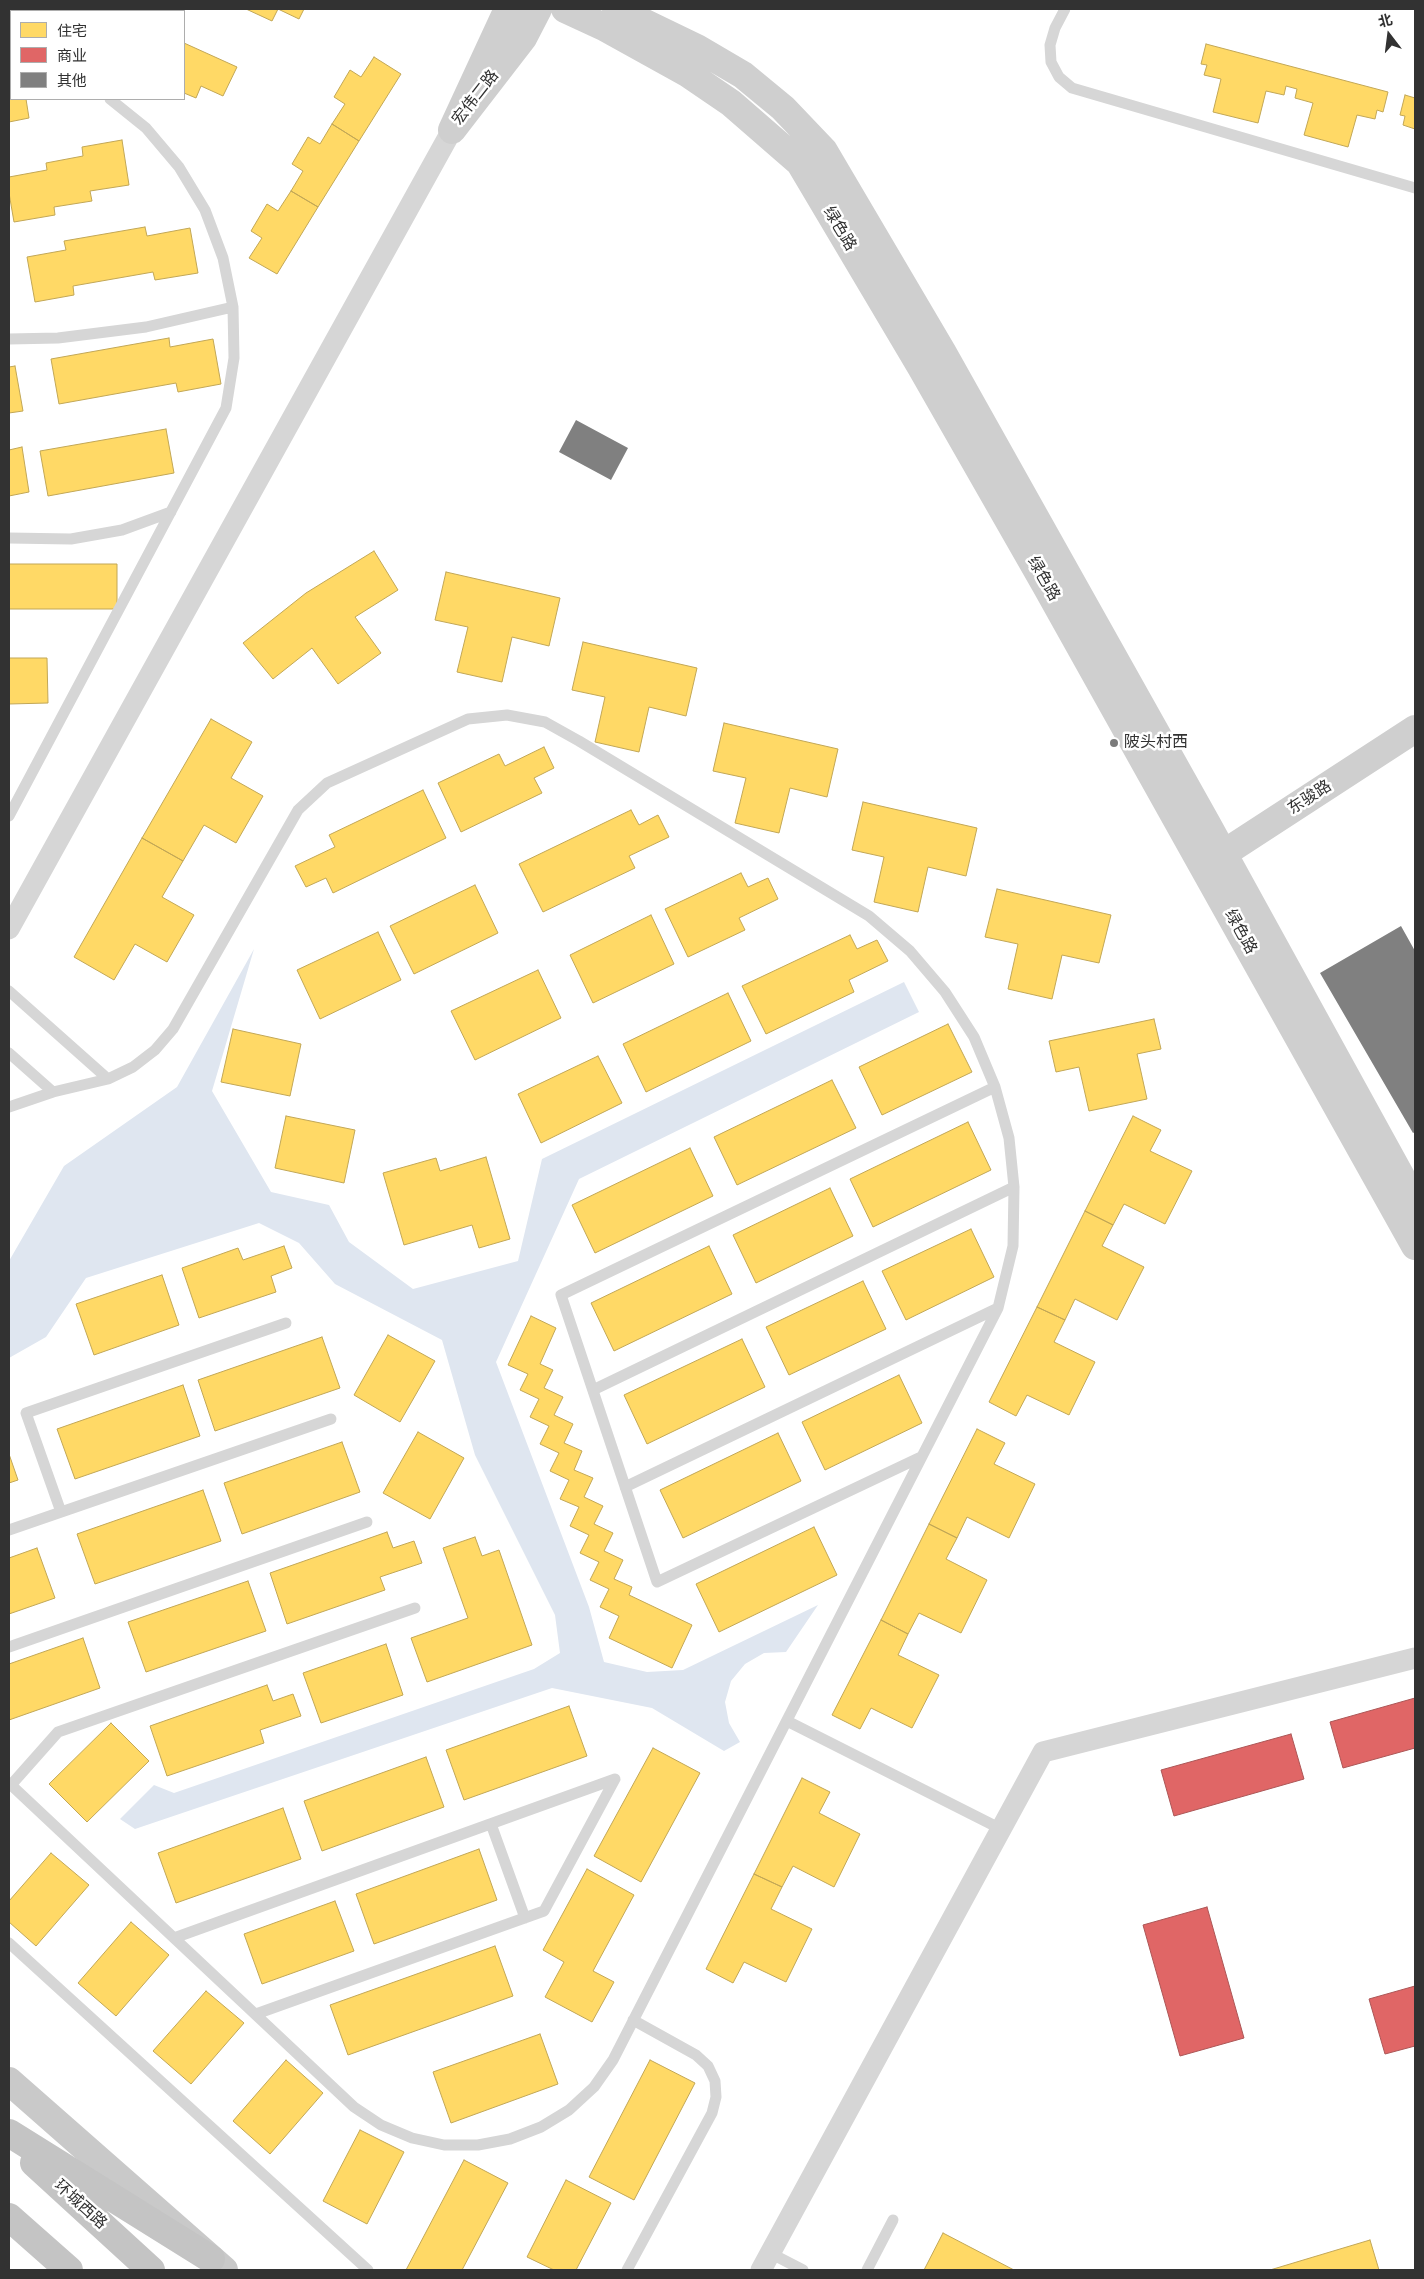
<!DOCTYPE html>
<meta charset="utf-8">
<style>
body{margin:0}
#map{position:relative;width:1424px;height:2279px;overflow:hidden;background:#fff;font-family:"Roboto Condensed","Noto Sans SC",sans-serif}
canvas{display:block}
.frame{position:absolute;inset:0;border:10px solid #323232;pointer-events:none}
.legend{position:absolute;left:10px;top:10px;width:175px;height:90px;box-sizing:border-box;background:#fff;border:1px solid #adadad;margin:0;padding:6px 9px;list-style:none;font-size:15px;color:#323232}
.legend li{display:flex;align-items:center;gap:10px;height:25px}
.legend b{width:25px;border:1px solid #adadad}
.north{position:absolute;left:1364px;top:10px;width:50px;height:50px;-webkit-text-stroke:4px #fff;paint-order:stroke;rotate:345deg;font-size:14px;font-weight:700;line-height:20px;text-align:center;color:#323232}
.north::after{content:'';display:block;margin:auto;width:18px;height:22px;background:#323232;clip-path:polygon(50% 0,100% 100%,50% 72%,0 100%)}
</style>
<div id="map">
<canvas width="1424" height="2279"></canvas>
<div class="frame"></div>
<ul class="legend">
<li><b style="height:14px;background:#ffd966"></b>住宅</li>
<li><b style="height:14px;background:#e06666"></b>商业</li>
<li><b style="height:14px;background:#808080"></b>其他</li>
</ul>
<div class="north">北</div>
</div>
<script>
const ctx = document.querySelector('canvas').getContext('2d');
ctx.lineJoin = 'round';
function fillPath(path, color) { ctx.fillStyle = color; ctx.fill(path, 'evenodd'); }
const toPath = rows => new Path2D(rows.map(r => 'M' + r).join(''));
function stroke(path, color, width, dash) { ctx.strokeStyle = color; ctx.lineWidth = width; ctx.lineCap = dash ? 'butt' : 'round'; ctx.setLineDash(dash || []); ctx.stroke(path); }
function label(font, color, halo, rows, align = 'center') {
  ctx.font = font + ' "Roboto Condensed","Noto Sans SC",sans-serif'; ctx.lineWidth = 5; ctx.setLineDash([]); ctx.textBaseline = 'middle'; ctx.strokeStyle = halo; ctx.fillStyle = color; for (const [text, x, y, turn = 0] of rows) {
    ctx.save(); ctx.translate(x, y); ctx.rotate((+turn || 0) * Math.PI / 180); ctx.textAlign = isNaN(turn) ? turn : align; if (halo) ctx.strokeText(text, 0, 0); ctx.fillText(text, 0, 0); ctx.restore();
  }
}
const water = toPath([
 [254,949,212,1091,271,1192,329,1205,349,1242,413,1289,518,1261,542,1159,904,982,919,1012,579,1179,496,1362,589,1607,604,1662,647,1672,683,1670,818,1605,786,1652,764,1653,745,1664,731,1681,725,1702,729,1723,740,1742,724,1751,652,1708,552,1688,135,1829,120,1819,154,1785,174,1793,534,1669,560,1653,555,1615,475,1455,442,1340,335,1284,299,1243,259,1223,86,1278,46,1337,9,1358,9,1261,64,1166,177,1087]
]);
const homes = toPath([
 [90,9,109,9,115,11,89,11,90,9],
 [246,9,304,9,299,19,278,9,272,21,246,9],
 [184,43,237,67,223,96,201,86,196,98,184,93,184,43],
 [1206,44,1388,92,1383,112,1377,110,1375,119,1357,115,1348,147,1304,135,1313,103,1295,98,1297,89,1286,86,1284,95,1266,91,1258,123,1213,112,1221,79,1204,75,1207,65,1201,64,1206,44],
 [374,57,401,74,359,141,332,124,345,104,334,97,350,70,361,77,374,57],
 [9,75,11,75,11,99,26,99,29,118,9,122,9,75],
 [1405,95,1415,98,1415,129,1403,125,1405,116,1400,115,1405,95],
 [332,124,359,141,318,207,291,191,303,171,292,164,308,137,320,144,332,124],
 [122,140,129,185,90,191,92,201,54,207,55,215,14,222,9,193,9,177,47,170,46,163,83,156,82,147,122,140],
 [291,191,318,207,277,274,249,258,262,238,251,231,267,204,278,211,291,191],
 [145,227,147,236,190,228,198,273,155,280,153,272,73,286,74,295,35,302,27,257,66,250,64,241,145,227],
 [169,338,170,347,213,339,221,384,178,392,176,383,59,404,51,359,169,338],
 [15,366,23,411,9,413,9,367,15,366],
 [166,429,174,473,48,496,40,451,166,429],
 [22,447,29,492,9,496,9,450,22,447],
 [374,551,398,590,355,617,381,653,338,684,312,648,273,679,243,643,306,593,374,551],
 [9,564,117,564,117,609,9,609,9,564],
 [446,572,560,598,549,646,512,637,502,682,457,672,468,627,435,620,446,572],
 [583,642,697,668,686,716,649,707,639,752,595,742,605,697,572,690,583,642],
 [9,658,47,658,48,703,9,704,9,658],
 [211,719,252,742,231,778,263,796,236,843,204,825,183,861,142,838,211,719],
 [724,723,838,749,827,797,790,788,779,833,735,823,746,778,713,771,724,723],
 [544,747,554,768,534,778,542,793,461,832,438,783,499,754,505,766,544,747],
 [423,790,446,838,333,893,326,878,306,887,295,866,335,847,329,835,423,790],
 [863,802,977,828,966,876,928,867,918,912,874,902,884,857,852,850,863,802],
 [631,810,639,825,658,815,669,837,629,856,635,868,543,912,519,864,631,810],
 [142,838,183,861,162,897,194,915,167,962,135,944,114,980,74,957,142,838],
 [741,873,748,887,768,878,778,899,739,918,745,930,688,957,665,909,741,873],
 [475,885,498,933,414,974,390,926,475,885],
 [997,889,1111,915,1099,963,1062,955,1052,999,1008,989,1018,944,985,937,997,889],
 [651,915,674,964,593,1003,570,955,651,915],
 [378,932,401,980,320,1019,297,970,378,932],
 [850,935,857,949,877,940,888,961,849,980,854,992,766,1034,742,986,850,935],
 [538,970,561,1018,475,1060,451,1011,538,970],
 [728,993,751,1041,646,1092,623,1044,728,993],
 [1154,1019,1161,1049,1137,1054,1147,1099,1089,1111,1079,1067,1056,1072,1049,1041,1154,1019],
 [948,1024,972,1072,882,1115,859,1067,948,1024],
 [233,1029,301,1044,290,1096,221,1082,233,1029],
 [598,1056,622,1103,541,1143,518,1094,598,1056],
 [832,1080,856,1128,737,1185,714,1137,832,1080],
 [286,1116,355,1130,344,1183,275,1168,286,1116],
 [1133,1116,1161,1130,1150,1151,1192,1171,1165,1224,1124,1204,1113,1225,1085,1211,1133,1116],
 [968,1122,991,1170,873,1227,850,1179,968,1122],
 [690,1148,713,1196,595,1253,572,1205,690,1148],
 [486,1157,510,1239,479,1248,472,1225,404,1245,383,1173,436,1158,440,1171,486,1157],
 [830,1188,853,1236,756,1283,733,1235,830,1188],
 [1085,1211,1113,1225,1102,1246,1144,1267,1117,1320,1075,1299,1065,1320,1037,1307,1085,1211],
 [971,1229,994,1277,906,1320,882,1271,971,1229],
 [284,1246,292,1268,271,1276,276,1292,199,1318,182,1268,238,1248,243,1260,284,1246],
 [709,1246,732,1294,614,1351,591,1303,709,1246],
 [162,1275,179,1325,94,1355,76,1304,162,1275],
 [863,1281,886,1329,789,1375,766,1327,863,1281],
 [1037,1307,1065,1320,1054,1342,1095,1362,1069,1415,1027,1395,1016,1416,989,1402,1037,1307],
 [531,1316,556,1328,540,1364,553,1370,544,1388,563,1397,554,1415,573,1424,564,1443,582,1451,574,1470,593,1478,584,1497,603,1506,594,1524,613,1533,604,1551,623,1560,614,1579,632,1587,629,1595,692,1625,672,1668,609,1638,619,1616,600,1607,609,1589,590,1580,599,1562,580,1553,589,1535,570,1526,579,1507,560,1499,569,1480,550,1471,559,1453,540,1444,549,1426,530,1417,539,1399,520,1390,528,1374,508,1365,531,1316],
 [388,1335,435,1361,400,1422,354,1395,388,1335],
 [322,1337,340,1388,215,1431,198,1380,322,1337],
 [742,1339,765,1387,647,1444,624,1395,742,1339],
 [899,1375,922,1423,825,1470,802,1422,899,1375],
 [183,1385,200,1436,75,1479,57,1429,183,1385],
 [977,1429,1005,1443,994,1464,1035,1484,1009,1538,967,1517,957,1538,929,1524,977,1429],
 [418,1432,464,1458,430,1519,383,1493,418,1432],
 [778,1433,801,1481,683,1538,660,1490,778,1433],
 [342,1442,360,1492,242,1534,224,1483,342,1442],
 [9,1454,18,1480,9,1483,9,1454],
 [203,1490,221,1541,95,1584,77,1534,203,1490],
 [929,1524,957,1538,946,1559,987,1580,961,1633,919,1613,908,1634,881,1620,929,1524],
 [814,1527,837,1575,719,1632,696,1584,814,1527],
 [387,1532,393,1548,414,1541,422,1563,380,1577,385,1590,287,1624,270,1573,387,1532],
 [475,1537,482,1556,499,1550,532,1645,427,1682,411,1638,468,1618,443,1548,475,1537],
 [37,1548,55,1598,9,1614,9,1558,37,1548],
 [248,1581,266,1631,146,1672,128,1622,248,1581],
 [881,1620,908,1634,898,1655,939,1675,912,1728,871,1708,860,1729,832,1715,881,1620],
 [83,1638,100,1688,9,1720,9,1664,83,1638],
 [386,1644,403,1695,321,1723,303,1673,386,1644],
 [267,1685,273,1701,293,1694,301,1716,260,1730,264,1743,167,1776,150,1726,267,1685],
 [569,1706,587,1756,464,1800,446,1750,569,1706],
 [111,1723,149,1761,87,1822,49,1784,111,1723],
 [653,1748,700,1773,641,1882,594,1856,653,1748],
 [426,1757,444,1807,322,1851,304,1801,426,1757],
 [802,1778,830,1792,819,1813,860,1834,834,1887,793,1866,782,1887,754,1874,802,1778],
 [283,1808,301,1859,176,1903,158,1853,283,1808],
 [479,1849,497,1900,374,1944,356,1894,479,1849],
 [51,1853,89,1885,36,1946,9,1922,9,1901,51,1853],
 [587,1869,634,1895,593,1971,614,1982,592,2022,545,1997,564,1962,543,1950,587,1869],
 [754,1874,782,1887,771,1909,812,1929,786,1982,744,1962,733,1983,706,1969,754,1874],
 [335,1901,354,1951,262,1984,244,1934,335,1901],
 [131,1922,169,1955,116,2016,78,1983,131,1922],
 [495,1946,513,1996,348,2055,330,2005,495,1946],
 [206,1991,244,2023,191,2084,153,2051,206,1991],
 [540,2034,558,2084,451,2123,433,2072,540,2034],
 [286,2060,323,2093,270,2154,233,2121,286,2060],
 [650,2060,695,2083,634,2200,589,2177,650,2060],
 [360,2130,404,2152,367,2224,323,2201,360,2130],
 [464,2160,508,2183,462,2270,406,2270,464,2160],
 [566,2180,611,2203,576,2270,554,2270,527,2257,566,2180],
 [943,2233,1014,2270,924,2270,943,2233],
 [1370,2240,1379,2270,1270,2270,1370,2240]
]);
const shops = toPath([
 [1415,1698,1415,1748,1343,1768,1330,1722,1415,1698],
 [1291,1734,1304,1779,1174,1816,1161,1770,1291,1734],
 [1207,1907,1244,2038,1180,2056,1143,1925,1207,1907],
 [1415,1986,1415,2046,1385,2054,1369,1999,1415,1986]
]);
const building = toPath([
 [576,420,628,448,611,480,559,452],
 [1401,926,1415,951,1415,1132,1413,1133,1320,973]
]);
const lane = toPath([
 [1065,9,1055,28,1050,45,1051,62,1059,77,1072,88,1415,188],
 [9,44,11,45],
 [9,339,58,338,146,327,233,307],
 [9,538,71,539,122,530,171,512],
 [9,816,226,408,234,358,233,307,223,258,205,210,179,167,146,128,110,99],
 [9,991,108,1079],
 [9,1053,53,1092],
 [9,1107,53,1092,108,1079,133,1067,155,1050,173,1029,298,810,327,783,468,719,507,715,545,722,579,741,869,916,910,951,945,992,974,1037,995,1087,1009,1138,1014,1187,1013,1246,998,1308,613,2060,594,2087,569,2110,541,2127,510,2139,478,2145,444,2145,412,2138,381,2125,354,2107,9,1783],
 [593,1390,1014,1187],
 [921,1457,657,1582,561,1295,995,1087],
 [625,1487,998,1308],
 [61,1512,26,1413,286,1323],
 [9,1530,331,1419],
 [9,1647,367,1522],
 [787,1721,1001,1829],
 [11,1785,58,1732,415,1608],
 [491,1824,525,1918],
 [174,1938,615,1779,544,1911,256,2014],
 [9,1943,368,2270],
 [770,2253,803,2270],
 [627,2270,712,2113,716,2097,715,2081,708,2066,696,2055,633,2020],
 [867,2270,893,2220]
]);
const street = toPath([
 [9,929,452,130],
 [761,2270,1043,1752,1415,1658]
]);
const secondary = toPath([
 [508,9,452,130,523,38,538,9],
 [565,9,604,27,687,73,731,103,800,163,921,367,1045,584,1415,1246],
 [616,9,697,48,743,75,783,108,824,151,943,353,1206,822,1415,1202],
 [1209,863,1415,729]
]);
const primary = toPath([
 [9,2081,224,2270]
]);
const highway = toPath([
 [9,2133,211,2259],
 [34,2163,151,2270],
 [9,2217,69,2270]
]);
const markers = [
 [1114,743,5,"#7a7a7a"]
];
const streetNames = [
 ["宏伟二路",476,98,-52],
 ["绿色路",839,229,59],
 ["绿色路",1043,579,60],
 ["东骏路",1310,798,-33],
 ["绿色路",1240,932,61],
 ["环城西路",80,2205,42]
];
const poiNames = [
 ["陂头村西",1124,743]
];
fillPath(water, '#dfe6f0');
fillPath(homes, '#ffd966');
stroke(homes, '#c2a756', 1);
fillPath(shops, '#e06666');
stroke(shops, '#ac5656', 1);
fillPath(building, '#808080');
stroke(lane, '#d6d6d6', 11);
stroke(street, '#d6d6d6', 21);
stroke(secondary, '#cfcfcf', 28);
stroke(primary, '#c9c9c9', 28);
stroke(highway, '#c4c4c4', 28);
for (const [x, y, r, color] of markers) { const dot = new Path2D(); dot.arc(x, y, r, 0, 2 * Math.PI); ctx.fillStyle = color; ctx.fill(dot); stroke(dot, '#fff', 2); }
label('16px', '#323232', '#fff', streetNames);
label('16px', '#323232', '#fff', poiNames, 'left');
</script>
